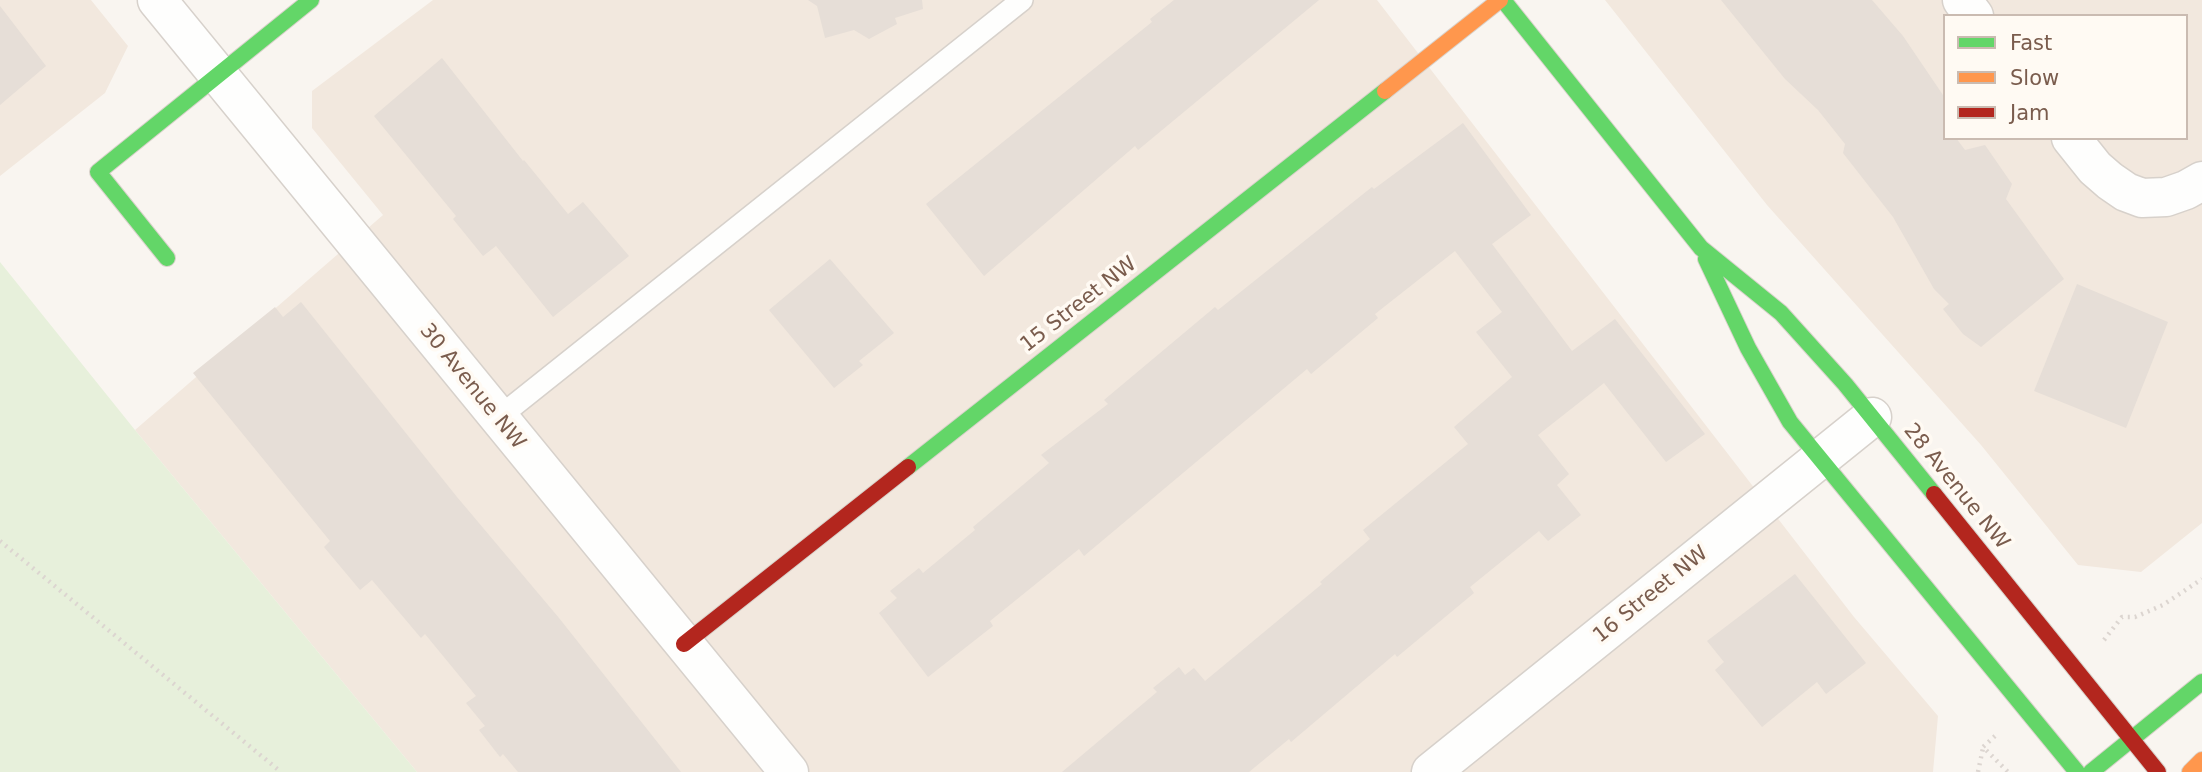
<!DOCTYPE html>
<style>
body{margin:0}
#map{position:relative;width:2202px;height:772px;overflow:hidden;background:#f9f5f0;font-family:"DejaVu Sans",sans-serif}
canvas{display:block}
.legend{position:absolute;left:1943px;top:14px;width:245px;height:126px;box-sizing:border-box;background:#fffaf3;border:2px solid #cabbb1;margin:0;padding:9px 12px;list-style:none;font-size:21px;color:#7a5c4d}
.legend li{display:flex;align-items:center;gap:14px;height:35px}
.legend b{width:35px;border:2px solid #cabbb1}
</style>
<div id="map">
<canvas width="2202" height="772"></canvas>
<ul class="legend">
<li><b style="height:9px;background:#63d668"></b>Fast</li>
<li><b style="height:9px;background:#ff974d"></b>Slow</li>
<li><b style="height:9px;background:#b3261e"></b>Jam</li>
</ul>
</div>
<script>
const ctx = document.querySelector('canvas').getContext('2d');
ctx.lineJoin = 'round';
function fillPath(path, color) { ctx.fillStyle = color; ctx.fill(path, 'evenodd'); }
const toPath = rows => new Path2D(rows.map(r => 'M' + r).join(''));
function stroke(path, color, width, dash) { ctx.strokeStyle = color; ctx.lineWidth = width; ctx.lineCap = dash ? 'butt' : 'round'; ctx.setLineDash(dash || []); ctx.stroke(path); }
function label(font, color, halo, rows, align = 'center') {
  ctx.font = font + ' "DejaVu Sans",sans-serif'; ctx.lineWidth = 7; ctx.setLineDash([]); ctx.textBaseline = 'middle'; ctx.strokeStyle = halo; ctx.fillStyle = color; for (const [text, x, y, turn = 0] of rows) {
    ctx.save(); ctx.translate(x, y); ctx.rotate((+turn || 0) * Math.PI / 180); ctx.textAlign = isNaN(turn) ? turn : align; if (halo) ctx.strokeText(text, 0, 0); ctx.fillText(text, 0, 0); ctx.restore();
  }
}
const residential = toPath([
 [0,0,91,0,128,46,105,93,0,176],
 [433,0,1377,0,1854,617,1938,716,1933,772,417,772,135,430,383,215,312,128,312,91],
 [1605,0,2202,0,2202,523,2141,572,2078,565,1981,445,1767,205],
 [1945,16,2186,16,2186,138,1945,138]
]);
const green = toPath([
 [0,262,135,430,417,772,0,772]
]);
const building = toPath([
 [808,0,922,0,923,9,895,18,897,24,869,39,854,30,825,38,817,6],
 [1174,0,1319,0,1138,150,1135,146,984,276,926,204,1152,22,1150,19],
 [1721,0,1872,0,1903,36,1945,98,1945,138,1956,138,1965,150,1985,145,2012,184,2006,199,2064,279,1981,347,1963,334,1943,309,1949,304,1934,289,1893,217,1843,153,1845,144,1818,110,1785,79],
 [0,6,46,66,0,105],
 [442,58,523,161,524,160,568,214,583,202,629,256,553,317,496,246,483,256,453,219,456,216,374,116],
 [1463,123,1531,215,1492,244,1572,351,1615,319,1705,434,1666,462,1604,383,1538,435,1569,474,1557,485,1581,515,1548,541,1539,531,1470,587,1474,593,1397,657,1395,654,1291,742,1289,739,1249,772,1062,772,1157,692,1153,688,1179,667,1185,675,1194,668,1205,681,1322,584,1320,582,1370,539,1363,530,1468,444,1454,427,1512,377,1476,332,1502,312,1455,251,1375,314,1378,318,1311,374,1307,369,1084,556,1079,549,990,621,993,626,928,677,879,613,897,598,890,591,919,568,923,573,975,530,973,527,1049,463,1041,455,1108,404,1104,400,1215,307,1218,310,1372,187,1374,189],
 [830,259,894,333,859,361,863,365,834,388,769,310],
 [2077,284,2168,322,2126,428,2034,391],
 [301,302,457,497,559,618,681,772,518,772,503,754,500,757,479,730,485,726,466,703,476,696,425,634,421,638,372,580,360,590,324,547,330,541,193,373,275,307,283,317],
 [1795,574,1866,663,1826,694,1817,682,1762,727,1715,670,1724,662,1707,641]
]);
const path = toPath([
 [0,541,281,772],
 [2104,640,2122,617,2135,617,2163,605,2202,579],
 [1995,736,1983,747,2008,772],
 [1978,772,1983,748]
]);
const lane = toPath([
 [498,418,1022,0]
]);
const street = toPath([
 [157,0,789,772],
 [1962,0,1974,16],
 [2071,138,2095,168,2110,181,2126,192,2142,198,2166,197,2186,190,2202,181],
 [1431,772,1872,417]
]);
const fast = toPath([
 [1503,0,1701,248,1781,313,1845,384,1934,494],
 [167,258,98,172,311,0],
 [1706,259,1748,348,1790,422,2077,772],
 [908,467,1385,91],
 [2091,772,2202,682]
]);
const slow = toPath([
 [1385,91,1500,0],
 [2190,772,2202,760]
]);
const jam = toPath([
 [1934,494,2158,772],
 [684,644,908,467]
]);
const streetNames = [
 ["15 Street NW",1079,305,-38],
 ["30 Avenue NW",472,387,51],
 ["28 Avenue NW",1956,487,51],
 ["16 Street NW",1651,595,-39]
];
fillPath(residential, '#f2e8de');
fillPath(green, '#e7f0db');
fillPath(building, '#e6ded7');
stroke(lane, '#d7d1cb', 24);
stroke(street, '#d7d1cb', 41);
stroke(fast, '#d9d2cb', 18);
stroke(slow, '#d9d2cb', 18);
stroke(jam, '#d9d2cb', 18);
stroke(path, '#dcd5d0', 4.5, [2, 5]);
stroke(lane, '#fefefd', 21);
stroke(street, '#fefefd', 38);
stroke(fast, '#63d668', 16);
stroke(slow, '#ff974d', 16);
stroke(jam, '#b3261e', 16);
label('21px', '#7a5c4d', '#fffaf3', streetNames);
</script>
